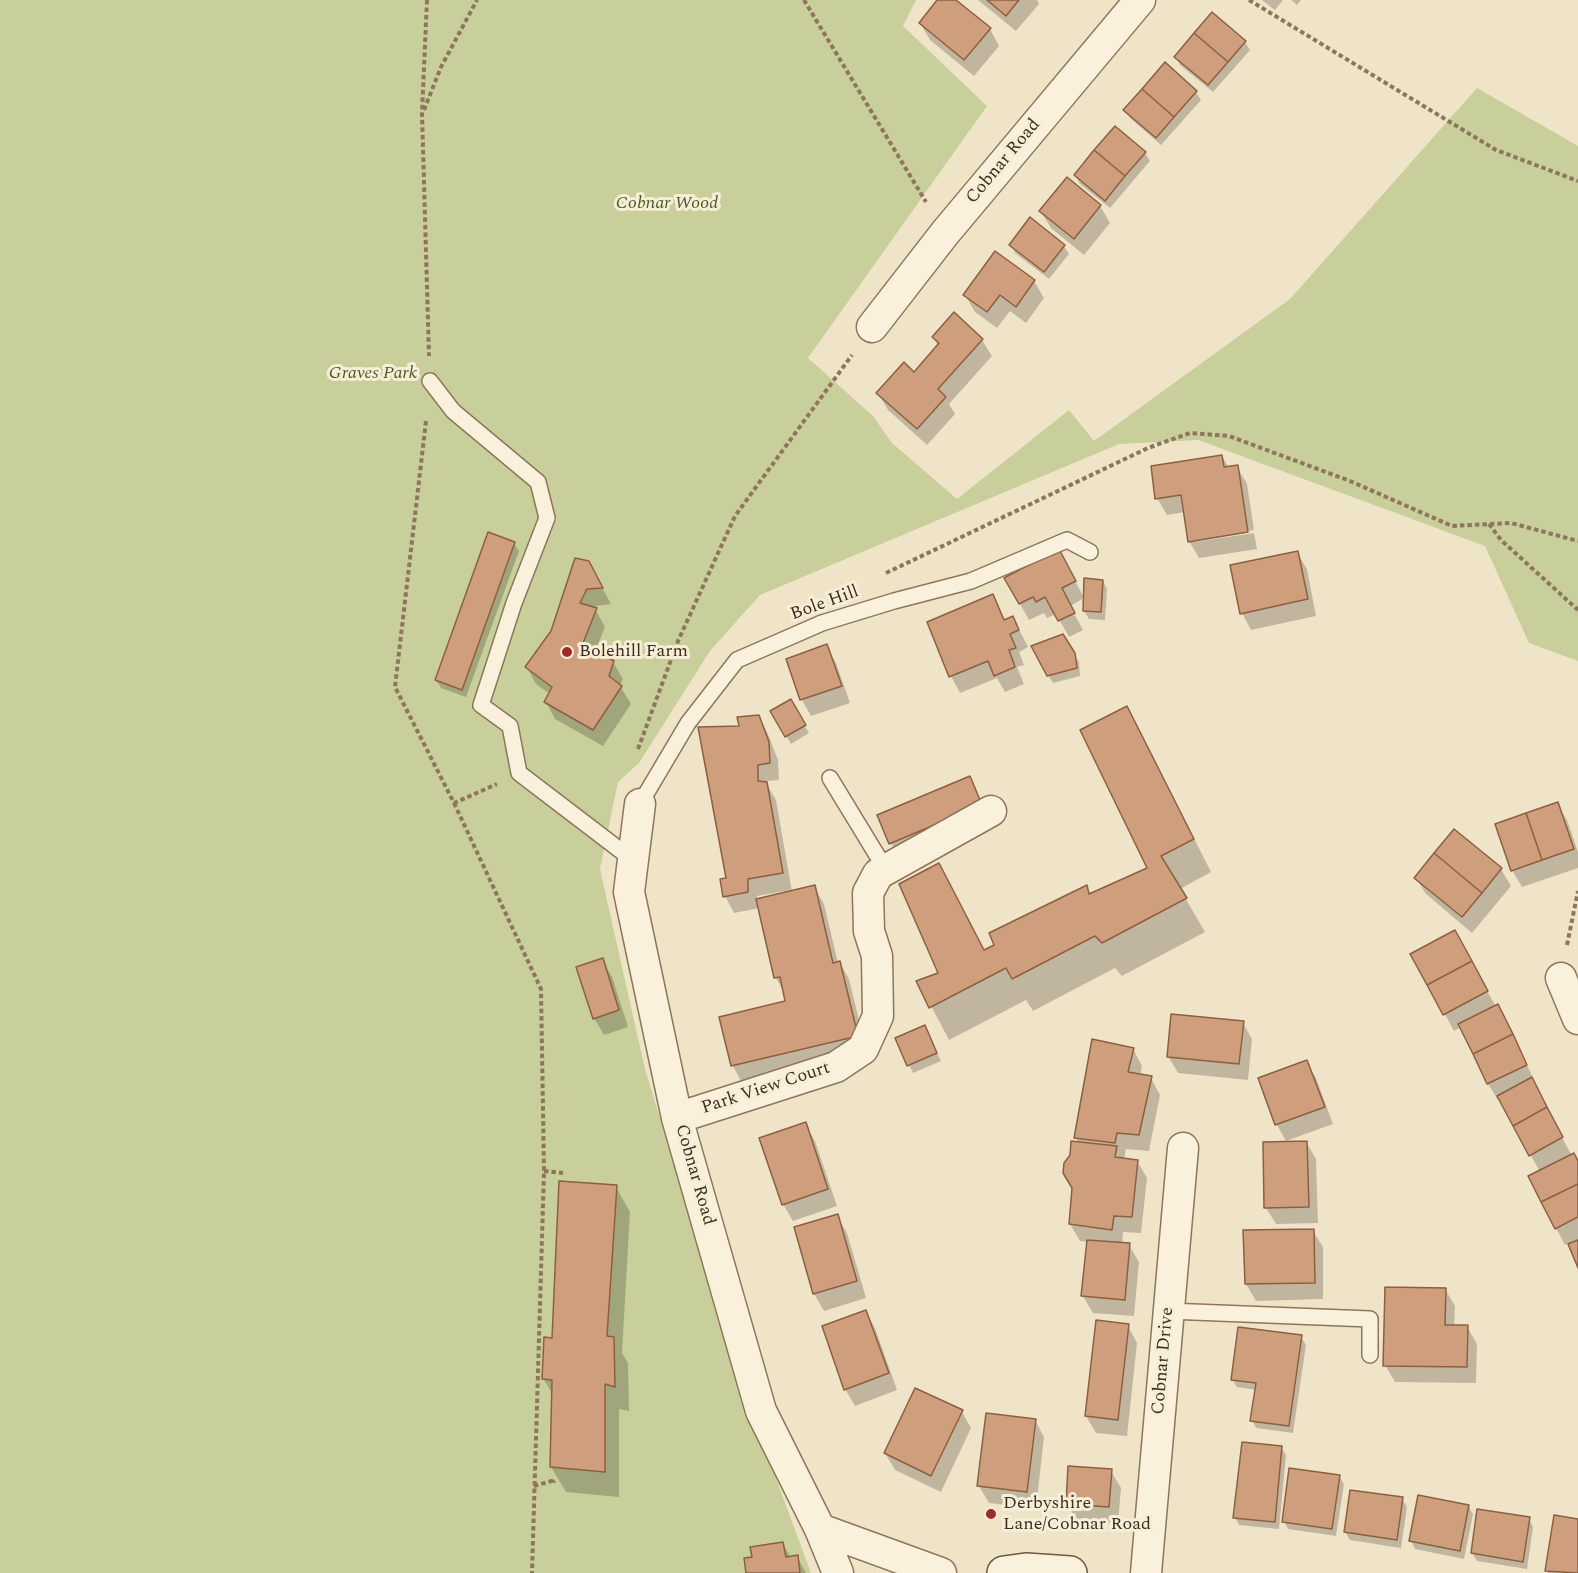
<!DOCTYPE html>
<style>
body{margin:0}
canvas{display:block;background:#f0e4c8}
</style>
<canvas width="1578" height="1573"></canvas>
<script>
const ctx = document.querySelector('canvas').getContext('2d');
ctx.lineJoin = 'round';
function fillPath(path, color) { ctx.fillStyle = color; ctx.fill(path, 'evenodd'); }
const toPath = rows => new Path2D(rows.map(r => 'M' + r).join(''));
function stroke(path, color, width, dash) { ctx.strokeStyle = color; ctx.lineWidth = width; ctx.lineCap = dash ? 'butt' : 'round'; ctx.setLineDash(dash || []); ctx.stroke(path); }
function label(font, color, halo, rows, align = 'center') {
  ctx.font = font + ' Spectral,serif'; ctx.lineWidth = 6; ctx.setLineDash([]); ctx.textBaseline = 'middle'; ctx.strokeStyle = halo; ctx.fillStyle = color; for (const [text, x, y, turn = 0] of rows) {
    ctx.save(); ctx.translate(x, y); ctx.rotate((+turn || 0) * Math.PI / 180); ctx.textAlign = isNaN(turn) ? turn : align; if (halo) ctx.strokeText(text, 0, 0); ctx.fillText(text, 0, 0); ctx.restore();
  }
}
const green = toPath([
 [0,0,916,0,903,26,987,106,808,358,873,416,892,443,957,499,1069,410,1094,441,1290,299,1477,88,1578,146,1578,661,1529,643,1485,546,1198,440,1119,444,760,595,710,651,639,763,618,782,600,869,645,1069,713,1294,745,1416,768,1457,811,1573,0,1573]
]);
const shadow = toPath([
 [939,0,954,0,990,29,999,46,974,76,930,40,920,23],
 [978,0,1037,0,1039,4,1016,31],
 [1262,0,1283,0,1275,10],
 [1291,0,1301,0,1297,5],
 [1245,42,1250,50,1213,92,1180,65,1176,57],
 [1196,92,1201,100,1161,145,1130,118,1125,110],
 [1145,153,1150,161,1110,208,1080,184,1076,176],
 [1067,179,1100,206,1110,223,1084,255,1051,228,1041,212],
 [1011,245,1064,246,1069,254,1049,279,1015,253],
 [1034,281,1044,298,1026,323,1010,311,997,328,975,312,965,295],
 [933,337,982,340,992,356,949,404,955,414,927,445,888,410,878,393,914,374,938,346],
 [1222,456,1229,468,1237,467,1247,484,1254,530,1194,539,1194,542,1254,533,1257,549,1199,558,1189,541,1185,512,1167,515,1157,498],
 [514,543,519,551,466,697,441,688,436,680],
 [1297,552,1307,569,1316,616,1251,630,1242,613],
 [576,560,598,580,611,604,596,606,595,609,605,627,595,652,613,662,623,679,620,686,631,704,603,746,555,719,546,702,550,694,536,684,527,667,553,632],
 [1068,567,1084,598,1070,606,1083,630,1069,637,1056,614,1047,618,1044,613,1029,620,1006,579],
 [1103,581,1107,589,1105,620,1089,619,1084,611],
 [993,596,1006,621,1013,618,1028,647,1019,652,1024,665,1017,667,1024,684,1005,692,997,678,960,693,951,676,929,623],
 [1063,636,1079,662,1080,676,1053,683,1048,675],
 [826,646,836,663,850,703,811,716,802,700,788,660],
 [790,701,809,733,791,744,772,711],
 [1126,708,1145,741,1211,872,1180,889,1205,932,1122,976,1115,968,1033,1011,1026,1000,949,1040,918,981,941,974,939,865,985,951,1086,887,1091,895,1149,869],
 [759,717,768,734,778,760,779,780,767,781,767,785,776,800,792,892,814,887,824,904,838,963,840,963,849,979,867,1053,742,1083,733,1066,721,1018,787,1002,785,994,776,978,760,908,734,913,725,896,728,880,740,727],
 [791,890,792,892,757,901,757,896],
 [969,778,990,822,900,860,891,843],
 [1557,804,1567,820,1578,852,1578,868,1522,887,1512,870,1497,825],
 [1455,831,1501,869,1511,886,1472,933,1426,894,1416,878],
 [1464,949,1496,1007,1507,1023,1535,1082,1533,1083,1572,1156,1578,1162,1578,1265,1569,1243,1565,1245,1556,1228,1540,1172,1500,1099,1498,1100,1488,1084,1461,1027,1454,1031,1413,955],
 [602,960,612,977,628,1027,604,1035,594,1018],
 [1243,1023,1252,1039,1248,1080,1178,1073,1168,1056],
 [929,1035,941,1061,913,1073,897,1039],
 [1133,1049,1142,1066,1140,1076,1151,1078,1160,1095,1149,1151,1126,1149,1124,1159,1137,1161,1147,1178,1141,1233,1123,1232,1122,1244,1129,1245,1139,1262,1134,1316,1093,1313,1083,1296,1088,1242,1080,1241,1070,1224,1079,1143,1075,1137],
 [1306,1062,1316,1078,1333,1124,1286,1141,1277,1125,1260,1079],
 [805,1124,815,1141,837,1206,793,1221,783,1204],
 [1306,1142,1316,1159,1318,1223,1276,1224,1266,1208],
 [616,1187,630,1212,622,1353,628,1363,629,1411,619,1409,619,1497,566,1492,551,1467,553,1395,543,1378,553,1340],
 [837,1216,847,1233,866,1298,824,1311,814,1294,795,1228],
 [1313,1231,1323,1247,1323,1299,1256,1301,1246,1284,1245,1232],
 [1445,1289,1455,1306,1454,1327,1467,1327,1477,1344,1476,1383,1395,1382,1385,1365],
 [866,1312,875,1328,897,1390,855,1406,845,1389],
 [1128,1326,1137,1343,1127,1436,1096,1433,1086,1416],
 [1301,1337,1306,1345,1293,1433,1256,1428,1252,1420,1256,1390,1237,1387,1232,1379],
 [962,1412,971,1428,941,1492,895,1470,885,1453],
 [1035,1420,1044,1437,1036,1508,989,1503,979,1486],
 [1281,1447,1286,1455,1279,1529,1239,1525,1235,1517],
 [1111,1471,1121,1488,1118,1523,1077,1521,1067,1504],
 [1339,1476,1344,1484,1336,1536,1288,1529,1284,1521],
 [1402,1499,1407,1507,1401,1548,1350,1540,1345,1532],
 [1468,1506,1473,1514,1464,1559,1415,1549,1411,1541],
 [1555,1516,1578,1520,1578,1573,1548,1573,1547,1571],
 [1529,1519,1533,1527,1527,1569,1477,1561,1472,1553],
 [783,1544,791,1558,797,1557,806,1573,748,1573,754,1558]
]);
const building = toPath([
 [937,0,956,0,991,28,964,60,919,23,937,0],
 [987,0,1019,0,1006,16,987,0],
 [1212,12,1246,41,1228,62,1194,33,1212,12],
 [1194,33,1228,62,1208,85,1174,57,1194,33],
 [1165,62,1197,91,1174,117,1142,89,1165,62],
 [1142,89,1174,117,1156,138,1123,110,1142,89],
 [1115,126,1146,152,1125,176,1094,150,1115,126],
 [1094,150,1125,176,1105,201,1074,175,1094,150],
 [1067,177,1101,205,1074,239,1039,211,1067,177],
 [1030,217,1065,245,1044,272,1009,245,1030,217],
 [995,251,1035,280,1016,307,1000,295,987,312,963,295,995,251],
 [954,312,983,339,938,389,946,397,917,429,876,393,904,362,914,372,939,343,932,337,954,312],
 [1222,455,1224,467,1238,465,1248,532,1188,542,1181,495,1155,499,1151,466,1222,455],
 [488,532,515,542,462,690,435,680,488,532],
 [1059,549,1076,581,1062,588,1075,613,1058,621,1045,597,1036,602,1033,597,1019,604,1004,578,1059,549],
 [1298,551,1308,599,1240,614,1230,565,1298,551],
 [575,558,589,561,603,588,587,589,580,603,597,608,583,643,614,661,609,676,622,686,593,730,544,702,552,687,525,667,551,631,575,558],
 [1084,578,1103,580,1101,612,1083,611,1084,578],
 [993,594,1004,620,1013,616,1019,630,1010,634,1016,648,1009,650,1015,667,994,676,988,661,949,677,927,622,993,594],
 [1063,634,1075,653,1077,668,1047,676,1031,646,1063,634],
 [827,644,842,686,800,700,786,659,827,644],
 [791,699,806,725,785,737,770,711,791,699],
 [1127,706,1194,839,1161,856,1187,898,1102,943,1095,936,1012,979,1006,968,929,1008,916,981,938,973,899,884,939,863,984,950,994,945,989,933,1087,885,1089,894,1147,868,1080,730,1127,706],
 [759,715,769,742,770,763,758,765,758,781,767,782,783,873,748,879,748,892,723,897,720,879,726,878,698,727,739,726,737,717,759,715],
 [970,776,982,805,889,844,877,815,970,776],
 [1558,802,1574,849,1542,860,1526,813,1558,802],
 [1526,813,1542,860,1511,871,1495,824,1526,813],
 [1454,829,1502,868,1482,893,1434,853,1454,829],
 [1434,853,1482,893,1462,917,1414,878,1434,853],
 [815,885,833,963,840,961,858,1036,731,1066,719,1017,785,1001,780,977,774,978,756,899,815,885],
 [1455,930,1472,961,1427,985,1410,954,1455,930],
 [603,958,619,1010,593,1019,576,967,603,958],
 [1472,961,1488,991,1443,1015,1427,985,1472,961],
 [1498,1004,1513,1034,1473,1054,1458,1024,1498,1004],
 [1171,1014,1244,1021,1239,1064,1167,1057,1171,1014],
 [925,1025,937,1053,907,1066,895,1038,925,1025],
 [1513,1034,1527,1065,1487,1084,1473,1054,1513,1034],
 [1092,1039,1134,1048,1128,1072,1152,1076,1139,1135,1117,1133,1115,1143,1074,1138,1092,1039],
 [1307,1060,1325,1107,1275,1125,1258,1078,1307,1060],
 [1532,1077,1547,1107,1513,1126,1497,1096,1532,1077],
 [1547,1107,1563,1137,1529,1156,1513,1126,1547,1107],
 [806,1122,828,1189,782,1205,759,1138,806,1122],
 [1071,1141,1117,1146,1115,1157,1138,1160,1132,1217,1114,1216,1112,1230,1069,1224,1072,1188,1063,1173,1064,1163,1070,1155,1071,1141],
 [1307,1141,1309,1207,1264,1208,1263,1142,1307,1141],
 [1574,1153,1578,1161,1578,1184,1541,1202,1528,1176,1574,1153],
 [559,1181,617,1185,607,1336,614,1337,615,1387,605,1384,605,1472,550,1467,552,1380,542,1379,544,1337,552,1338,559,1181],
 [1578,1184,1578,1217,1555,1229,1541,1202,1578,1184],
 [838,1214,857,1281,813,1294,794,1227,838,1214],
 [1314,1229,1315,1283,1245,1284,1243,1230,1314,1229],
 [1087,1240,1130,1243,1125,1300,1081,1296,1087,1240],
 [1578,1240,1578,1268,1568,1244,1578,1240],
 [1385,1287,1446,1288,1445,1325,1468,1325,1467,1367,1383,1366,1385,1287],
 [866,1310,889,1373,844,1390,822,1326,866,1310],
 [1096,1320,1129,1324,1118,1420,1085,1416,1096,1320],
 [1238,1327,1302,1335,1289,1426,1250,1421,1256,1383,1231,1380,1238,1327],
 [915,1388,963,1410,931,1476,884,1453,915,1388],
 [986,1413,1036,1419,1027,1492,977,1486,986,1413],
 [1242,1442,1282,1446,1275,1522,1233,1518,1242,1442],
 [1068,1466,1112,1469,1109,1507,1066,1504,1068,1466],
 [1289,1468,1340,1475,1332,1529,1282,1522,1289,1468],
 [1350,1490,1403,1497,1397,1540,1344,1532,1350,1490],
 [1418,1495,1469,1505,1460,1551,1409,1541,1418,1495],
 [1477,1509,1530,1517,1523,1562,1471,1553,1477,1509],
 [1554,1515,1578,1519,1578,1573,1545,1571,1554,1515],
 [783,1542,786,1557,798,1555,800,1573,746,1573,744,1558,752,1557,750,1547,783,1542]
]);
const path = toPath([
 [427,0,422,113,429,356],
 [804,0,926,202],
 [1249,0,1496,150,1578,181],
 [424,110,441,67,477,0],
 [426,421,395,687,454,803,497,784],
 [1489,524,1501,540,1578,610],
 [886,573,1148,448,1190,433,1229,436,1350,481,1452,526,1511,523,1578,541],
 [638,749,678,641,735,516,852,355],
 [454,803,541,989,544,1171,532,1573],
 [1567,945,1578,891],
 [544,1171,563,1173],
 [534,1486,555,1480,553,1482]
]);
const lane = toPath([
 [430,381,453,411,538,482,547,518,514,603,481,705,510,726,519,773,633,860],
 [830,778,886,870],
 [640,804,688,723,737,660,822,623,894,601,971,581,1067,540,1090,552],
 [1168,1311,1370,1319,1370,1355]
]);
const street = toPath([
 [872,327,945,233,1140,0],
 [640,804,629,892,677,1118,761,1411,820,1529,941,1573],
 [1561,978,1578,1019],
 [677,1118,836,1067,863,1049,878,1016,877,956,869,931,868,893,878,874,991,811],
 [820,1529,838,1573],
 [1146,1573,1183,1148]
]);
const secondary = toPath([
 [1004,1573,1026,1570,1070,1573]
]);
const markers = [
 [567,652,6,"#9e2a2b"],
 [991,1514,6,"#9e2a2b"]
];
const streetNames = [
 ["Cobnar Road",1004,162,-50],
 ["Bole Hill",825,604,-20],
 ["Park View Court",766,1089,-18],
 ["Cobnar Road",694,1175,74],
 ["Cobnar Drive",1164,1361,-85]
];
const parkNames = [
 ["Cobnar Wood",667,204],
 ["Graves Park",373,374]
];
const poiNames = [
 ["Bolehill Farm",579,652],
 ["Derbyshire",1003,1504],
 ["Lane/Cobnar Road",1003,1525]
];
fillPath(green, '#c9cf9b');
fillPath(shadow, '#0003');
fillPath(building, '#cf9f7d');
stroke(building, '#8d5f41', 1.5);
stroke(lane, '#8d765c', 18);
stroke(street, '#8d765c', 33);
stroke(secondary, '#6f573f', 36);
stroke(path, '#8d765c', 4, [4.5, 3]);
stroke(lane, '#faf1dc', 15);
stroke(street, '#faf1dc', 30);
stroke(secondary, '#faf1dc', 33);
for (const [x, y, r, color] of markers) { const dot = new Path2D(); dot.arc(x, y, r, 0, 2 * Math.PI); ctx.fillStyle = color; ctx.fill(dot); stroke(dot, '#f7eed8', 2); }
label('18px', '#3d2e20', '#f7eed8', streetNames);
label('italic 18px', '#4d5a26', '#f7eed8', parkNames);
label('18px', '#3d2e20', '#f7eed8', poiNames, 'left');
</script>
